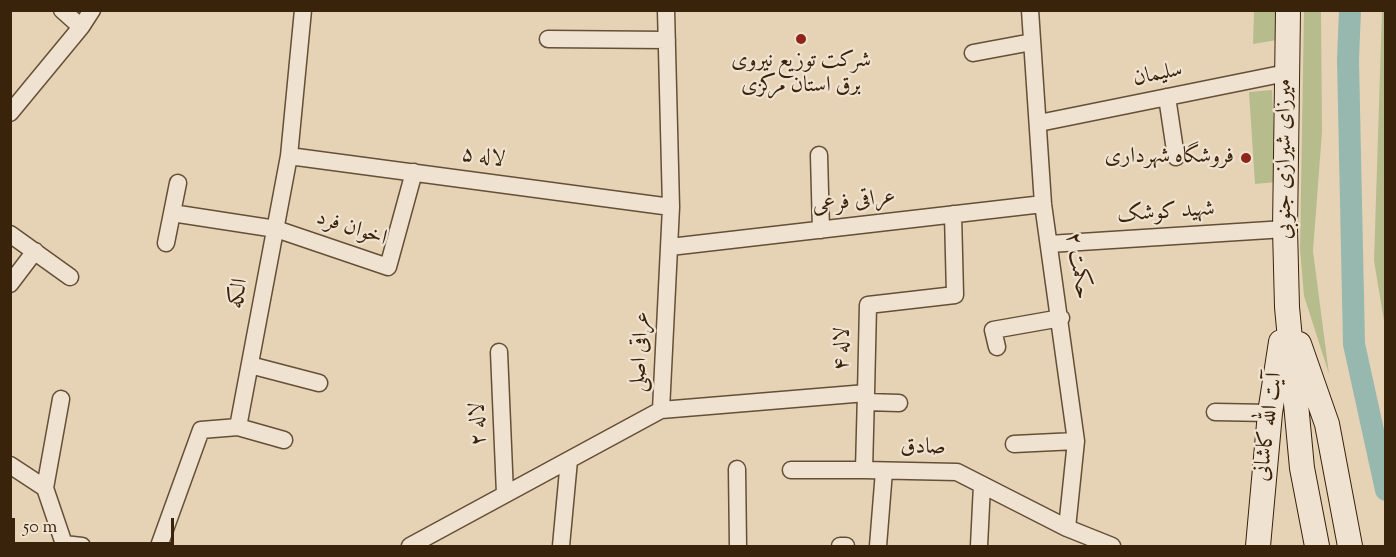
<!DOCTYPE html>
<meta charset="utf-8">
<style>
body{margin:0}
#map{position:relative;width:1396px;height:557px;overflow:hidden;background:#e6d3b6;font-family:"Sorts Mill Goudy",serif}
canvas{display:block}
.frame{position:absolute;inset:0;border:12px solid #3a230b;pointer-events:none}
.scale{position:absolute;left:12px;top:518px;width:162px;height:27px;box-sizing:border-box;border:3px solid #3a230b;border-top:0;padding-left:8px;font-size:18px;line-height:21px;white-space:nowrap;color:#3a230b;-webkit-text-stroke:4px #efe2d0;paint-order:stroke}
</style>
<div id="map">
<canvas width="1396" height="557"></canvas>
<div class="frame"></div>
<div class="scale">50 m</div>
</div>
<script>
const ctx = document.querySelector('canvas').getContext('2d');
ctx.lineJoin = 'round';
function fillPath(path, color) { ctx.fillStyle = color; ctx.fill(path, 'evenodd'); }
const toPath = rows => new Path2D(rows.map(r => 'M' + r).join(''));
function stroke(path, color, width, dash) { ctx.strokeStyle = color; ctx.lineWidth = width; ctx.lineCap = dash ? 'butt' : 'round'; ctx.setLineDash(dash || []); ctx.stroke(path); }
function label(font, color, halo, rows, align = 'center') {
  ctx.font = font + ' "Sorts Mill Goudy",Amiri,serif'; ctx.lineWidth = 4.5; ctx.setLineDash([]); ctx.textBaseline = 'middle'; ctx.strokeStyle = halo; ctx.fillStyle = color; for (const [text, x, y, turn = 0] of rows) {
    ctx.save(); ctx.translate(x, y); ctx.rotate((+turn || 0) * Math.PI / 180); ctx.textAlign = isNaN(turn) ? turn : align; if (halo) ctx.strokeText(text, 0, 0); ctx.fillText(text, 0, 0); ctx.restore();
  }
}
const green = toPath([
 [1254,11,1277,11,1277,40,1253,44],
 [1304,11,1321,11,1322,132,1313,251,1329,374,1304,296,1300,249],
 [1382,11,1386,11,1385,327,1374,261],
 [1272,90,1276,182,1255,184,1249,92]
]);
const canal = toPath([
 [1350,10,1348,60,1354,344,1386,490]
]);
const street = toPath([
 [1030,10,1043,204,1076,441,1067,528],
 [81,27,92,10],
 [548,39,667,40],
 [973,53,1032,42],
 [1167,97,1176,157],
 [10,113,81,27,62,10],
 [1039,123,1286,73],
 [819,155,821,230],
 [289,156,671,207],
 [172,213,276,229,388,267,414,172],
 [10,234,70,277],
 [166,243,178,183],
 [1049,244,1285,229],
 [670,247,1043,204],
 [10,284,35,251],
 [997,347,993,330,1061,318],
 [499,352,505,494],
 [250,365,319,383],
 [866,393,864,470,957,472,1067,528,1112,546],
 [866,402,899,403],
 [661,410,866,393,868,305,955,295,953,214],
 [1215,412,1270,413],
 [238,427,284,440],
 [1014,444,1076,441],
 [10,465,45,488,64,544,82,546],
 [737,469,738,546],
 [791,470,864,470],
 [45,488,61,399],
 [159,546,201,430,238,427,289,156,303,10],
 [410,546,661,410,671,207,666,10],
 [561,546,569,460],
 [840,546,846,546],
 [878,546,884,471],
 [979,546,982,485]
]);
const secondary = toPath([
 [1288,10,1285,229,1287,307,1302,468,1317,546],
 [1299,344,1327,424,1350,546],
 [1258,546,1270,413,1281,342]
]);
const markers = [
 [801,39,6,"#8f2418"],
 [1246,158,6,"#8f2418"]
];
const poiNames = [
 ["شرکت توزیع نیروی",801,62],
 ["برق استان مرکزی",801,87],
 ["فروشگاه شهرداری",1234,158,"right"]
];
const streetNames = [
 ["سلیمان",1158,76,-11],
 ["لاله ۵",483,159,8],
 ["میرزای شیرازی جنوبی",1286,159,-90],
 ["عراقی فرعی",854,203,-7],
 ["شهید کوشک",1166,214,-4],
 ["اخوان فرد",351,230,18],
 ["حکمت ۲",1076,266,81],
 ["الکه",240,294,-79],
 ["لاله ۴",844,349,-88],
 ["عراقی اصلی",642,352,-87],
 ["لاله ۲",480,424,-92],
 ["آیت الله کاشانی",1270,427,-83],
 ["صادق",923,449,1]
];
fillPath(green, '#b7bc8d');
stroke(canal, '#96b8ae', 22);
stroke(street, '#654f36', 19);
stroke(secondary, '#3a230b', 26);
stroke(street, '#efe2d0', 16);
stroke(secondary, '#efe2d0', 24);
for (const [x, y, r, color] of markers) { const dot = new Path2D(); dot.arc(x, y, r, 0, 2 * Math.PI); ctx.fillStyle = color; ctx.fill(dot); stroke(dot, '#efe2d0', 2); }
label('22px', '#3a230b', '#efe2d0', poiNames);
label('22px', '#3a230b', '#efe2d0', streetNames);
</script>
